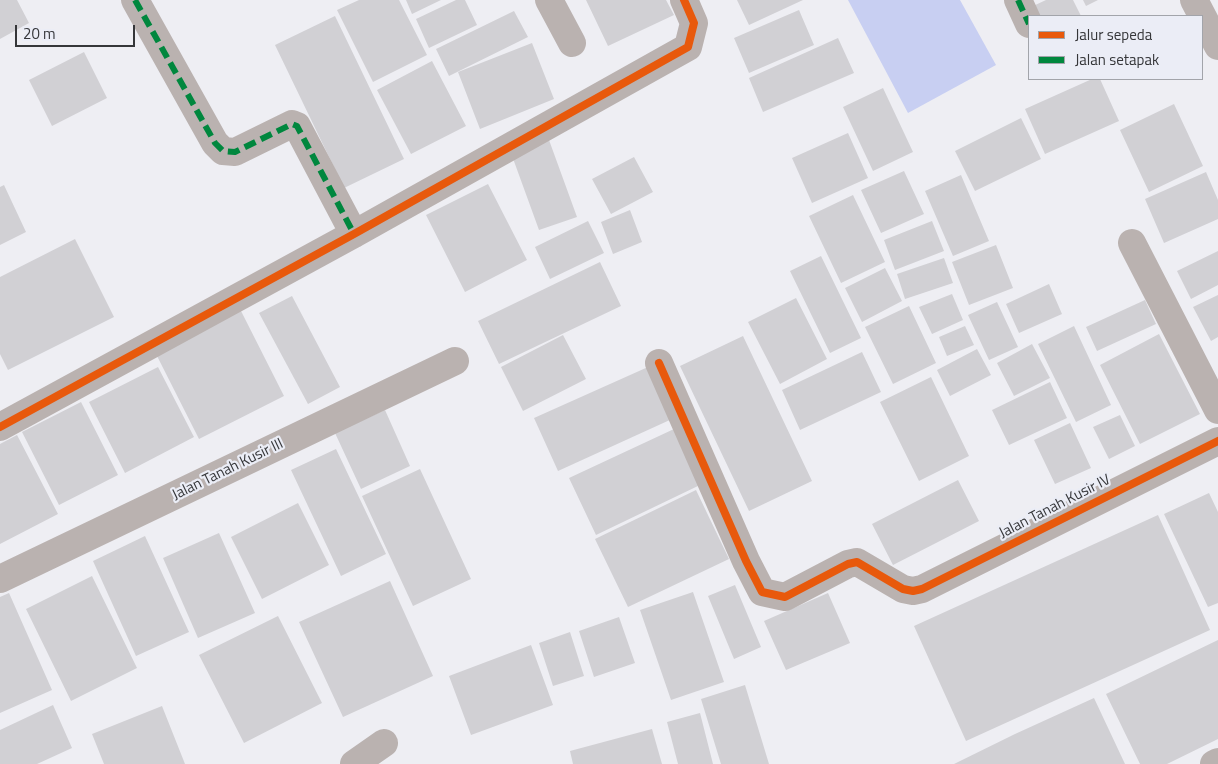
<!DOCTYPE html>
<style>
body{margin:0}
#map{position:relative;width:1218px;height:764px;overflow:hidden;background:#eeeef3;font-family:"Titillium Web",sans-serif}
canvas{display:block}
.legend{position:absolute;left:1028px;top:15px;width:175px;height:65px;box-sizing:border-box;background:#ebedf6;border:1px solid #a2a4aa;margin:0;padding:6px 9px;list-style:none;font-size:15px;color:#353639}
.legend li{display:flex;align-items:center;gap:10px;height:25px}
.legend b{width:25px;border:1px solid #a2a4aa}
.scale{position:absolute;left:15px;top:25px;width:120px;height:22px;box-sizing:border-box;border:2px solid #353639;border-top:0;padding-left:6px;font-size:15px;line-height:18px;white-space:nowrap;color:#353639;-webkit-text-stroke:4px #ebedf6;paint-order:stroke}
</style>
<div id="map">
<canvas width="1218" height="764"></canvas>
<ul class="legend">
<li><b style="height:6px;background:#e8590c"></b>Jalur sepeda</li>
<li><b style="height:6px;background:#00873e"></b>Jalan setapak</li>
</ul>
<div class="scale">20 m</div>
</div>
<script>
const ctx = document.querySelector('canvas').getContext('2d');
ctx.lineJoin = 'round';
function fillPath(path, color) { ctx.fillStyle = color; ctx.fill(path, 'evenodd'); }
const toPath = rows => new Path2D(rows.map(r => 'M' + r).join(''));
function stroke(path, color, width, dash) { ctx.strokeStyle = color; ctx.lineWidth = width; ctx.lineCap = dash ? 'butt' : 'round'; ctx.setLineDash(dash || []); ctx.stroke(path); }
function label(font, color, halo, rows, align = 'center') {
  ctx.font = font + ' "Titillium Web",sans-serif'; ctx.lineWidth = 4.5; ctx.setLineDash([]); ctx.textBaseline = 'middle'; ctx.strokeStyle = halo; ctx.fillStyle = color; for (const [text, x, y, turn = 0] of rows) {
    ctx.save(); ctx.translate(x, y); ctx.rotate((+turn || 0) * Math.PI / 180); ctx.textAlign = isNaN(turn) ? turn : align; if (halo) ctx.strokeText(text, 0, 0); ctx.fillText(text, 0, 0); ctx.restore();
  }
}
const green = toPath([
 [848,0,960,0,996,65,908,113]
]);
const building = toPath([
 [0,0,17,0,29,23,0,39],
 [359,0,399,0,427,55,373,82,337,10],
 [406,0,441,0,412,14],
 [456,0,465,0,477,25,429,48,416,19],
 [586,0,666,0,674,15,608,46],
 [737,0,803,0,749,25],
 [1046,0,1073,0,1081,16,1035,16,1031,7],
 [1083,0,1098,0,1086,6],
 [799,10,814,45,749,73,734,38],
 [514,11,528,37,449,76,436,49],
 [335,16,404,159,344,188,275,45],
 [838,38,854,73,763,112,749,78],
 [532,43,554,99,480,129,458,72],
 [84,52,107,98,52,126,29,80],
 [432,61,466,126,411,154,377,90],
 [1092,79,1100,79,1119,121,1045,154,1025,109],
 [883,88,913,152,873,171,843,107],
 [1174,104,1203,166,1149,192,1120,130],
 [1021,118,1041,159,975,191,955,151],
 [848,133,868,178,812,203,792,158],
 [549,140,577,217,539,230,511,153],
 [634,157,653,192,611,214,592,179],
 [904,171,924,214,881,233,861,190],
 [1206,172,1218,200,1218,219,1164,243,1145,199],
 [961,175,989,241,953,256,925,191],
 [488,184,527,260,465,292,426,215],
 [4,185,26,232,0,245,0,187],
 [853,195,885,262,841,283,809,216],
 [630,210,642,242,613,254,601,222],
 [588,221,604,253,550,279,535,247],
 [932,221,944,251,895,270,884,240],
 [75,239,114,317,8,370,0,354,0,277],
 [996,245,1013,288,969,305,952,262],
 [1218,251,1218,285,1191,299,1177,271],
 [821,256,861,338,830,353,790,271],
 [944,258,953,283,905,299,897,274],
 [600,262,621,306,499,364,478,321],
 [885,268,902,301,862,322,845,288],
 [1049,284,1062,314,1019,333,1006,304],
 [952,294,963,320,932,334,919,307],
 [1218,295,1218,337,1211,341,1193,307],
 [292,296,340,387,308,404,259,313],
 [796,298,827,359,780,384,748,322],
 [1145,300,1156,324,1097,351,1086,327],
 [997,302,1018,347,989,360,968,315],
 [909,306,936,363,893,384,865,327],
 [240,309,284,396,199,439,155,352],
 [965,326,974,345,947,356,939,337],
 [1074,326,1111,405,1076,422,1038,344],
 [1159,334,1200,414,1140,444,1100,365],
 [563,335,586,379,523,411,501,367],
 [743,336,812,481,749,511,680,366],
 [1032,344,1050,378,1014,396,997,363],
 [977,349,991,375,950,396,937,370],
 [862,352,881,392,800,430,782,390],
 [158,367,194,437,125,473,89,402],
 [648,367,672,419,558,471,534,418],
 [931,377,969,456,919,481,880,402],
 [1050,382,1067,418,1009,445,992,410],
 [81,402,118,475,59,505,22,432],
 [385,410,410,466,361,489,335,433],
 [1120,415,1135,446,1109,459,1093,427],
 [1070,423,1091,468,1055,484,1034,440],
 [674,429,700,485,596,535,569,478],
 [17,435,58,514,0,544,0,444],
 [336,449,386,554,341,576,291,470],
 [420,469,471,579,413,606,362,496],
 [958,480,979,521,893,565,872,524],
 [696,490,729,559,628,607,595,539],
 [1209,493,1218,512,1218,603,1208,607,1164,514],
 [298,503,329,565,262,599,231,537],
 [1158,515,1210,630,966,741,914,626],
 [219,533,255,613,198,638,163,558],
 [145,536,189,632,136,656,93,561],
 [92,576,137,668,71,701,26,609],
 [390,581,433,676,343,717,299,622],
 [735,585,761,647,734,659,708,596],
 [693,592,724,682,671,700,640,610],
 [9,593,52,690,0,713,0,597],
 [828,593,850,643,786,670,764,621],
 [278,616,322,703,244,743,199,655],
 [619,617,635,663,594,677,579,631],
 [570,632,584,676,553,686,539,643],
 [1218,640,1218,739,1167,764,1140,764,1106,694],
 [531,645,553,705,471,735,449,676],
 [745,685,769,764,721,764,701,699],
 [1094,698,1125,764,954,764,1015,734],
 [53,705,72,748,37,764,0,764,0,730],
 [162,706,185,764,104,764,92,734],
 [700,713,713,764,678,764,667,722],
 [652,729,662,764,573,764,570,751]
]);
const minor = toPath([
 [135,0,215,143,223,151,235,152,292,124,297,126,354,234],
 [549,0,572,43],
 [1018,0,1029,24],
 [1194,0,1218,46],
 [1132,243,1218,410],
 [659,363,746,561,762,592,785,597,848,564,857,562,903,589,913,591,922,589,1218,441],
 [0,427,354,234,688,47,694,23,684,0],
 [0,579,455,361],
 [354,764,384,743],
 [1214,764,1218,762]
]);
const quiet = toPath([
 [135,0,215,143,223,151,235,152,292,124,297,126,354,234],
 [1018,0,1029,24]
]);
const cycleway = toPath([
 [659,363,746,561,762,592,785,597,848,564,857,562,903,589,913,591,922,589,1218,441],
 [0,427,354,234,688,47,694,23,684,0]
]);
const streetNames = [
 ["Jalan Tanah Kusir III",228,470,-26],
 ["Jalan Tanah Kusir IV",1055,507,-27]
];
fillPath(green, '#c8cff2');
fillPath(building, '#d1d0d4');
stroke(minor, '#bab2b0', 28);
stroke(quiet, '#00873e', 6, [12, 6]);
stroke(cycleway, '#e8590c', 8);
label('15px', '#353639', '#ebedf6', streetNames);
</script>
